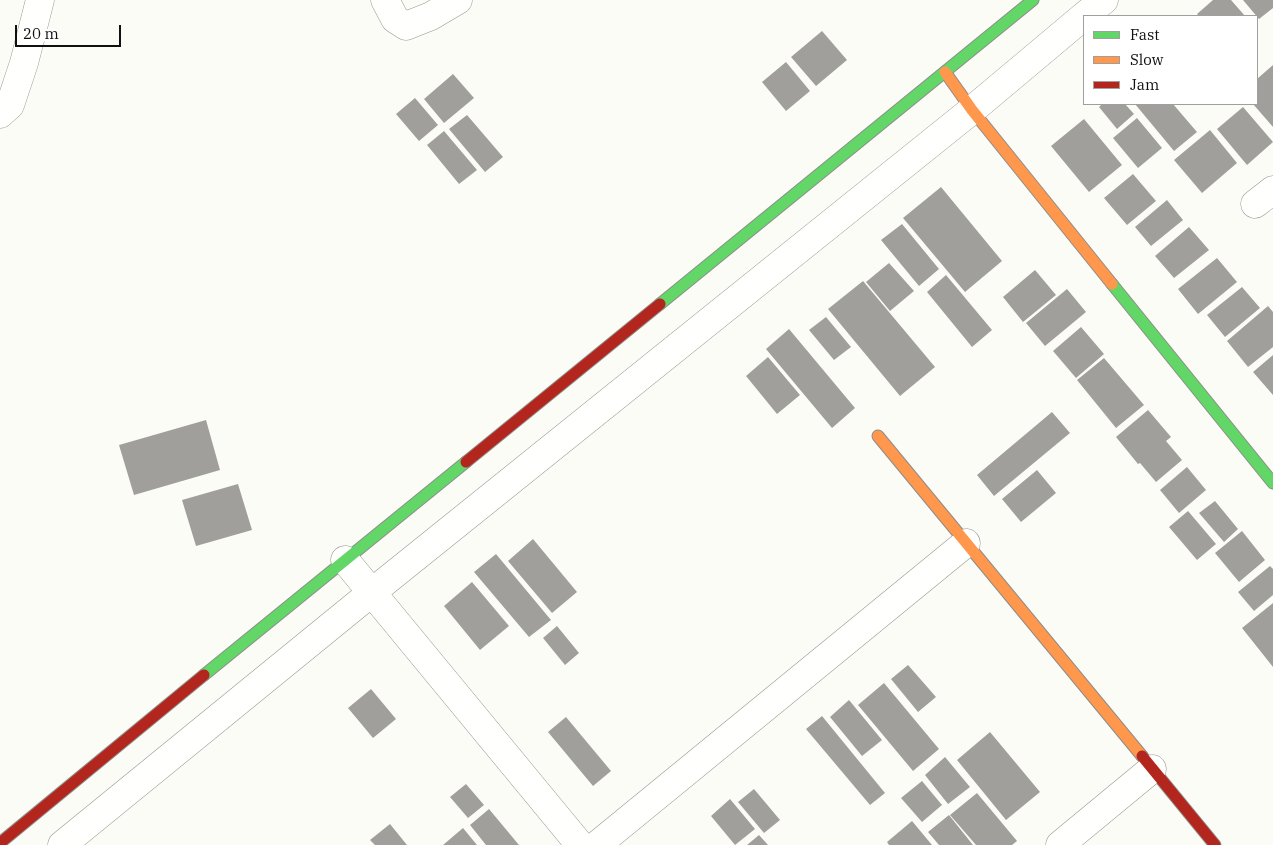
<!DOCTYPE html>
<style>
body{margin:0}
#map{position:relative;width:1273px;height:845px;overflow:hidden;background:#fcfcf7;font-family:"IBM Plex Serif",serif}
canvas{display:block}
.legend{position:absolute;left:1083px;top:15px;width:175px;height:90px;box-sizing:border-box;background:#fff;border:1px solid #9f9f9f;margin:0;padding:6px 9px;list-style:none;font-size:15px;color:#101010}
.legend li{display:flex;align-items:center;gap:10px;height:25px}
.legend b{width:25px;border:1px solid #9f9f9f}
.scale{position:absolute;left:15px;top:25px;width:106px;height:22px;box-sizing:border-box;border:2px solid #101010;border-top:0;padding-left:6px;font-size:15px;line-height:18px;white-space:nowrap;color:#101010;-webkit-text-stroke:4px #fff;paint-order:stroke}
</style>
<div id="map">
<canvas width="1273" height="845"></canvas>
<ul class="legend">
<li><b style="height:6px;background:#63d668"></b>Fast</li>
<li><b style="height:6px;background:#ff974d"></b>Slow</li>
<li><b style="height:6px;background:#b3261e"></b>Jam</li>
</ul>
<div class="scale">20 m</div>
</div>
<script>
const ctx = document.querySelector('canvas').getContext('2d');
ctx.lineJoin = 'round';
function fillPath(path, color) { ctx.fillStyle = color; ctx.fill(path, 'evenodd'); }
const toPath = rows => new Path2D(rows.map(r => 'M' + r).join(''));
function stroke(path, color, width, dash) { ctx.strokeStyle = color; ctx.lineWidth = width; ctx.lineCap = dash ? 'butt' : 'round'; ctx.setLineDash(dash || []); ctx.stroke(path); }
const building = toPath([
 [1213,0,1231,0,1245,16,1199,16,1197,14],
 [1243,0,1273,0,1273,8,1259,19],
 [822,31,847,60,816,86,791,57],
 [786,62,810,91,786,111,762,82],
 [1273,65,1273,127,1253,104,1257,104,1257,79],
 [453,74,474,98,444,123,424,99],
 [415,98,438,125,419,141,396,114],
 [1102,104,1125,104,1134,114,1117,129,1099,107],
 [1135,104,1173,104,1197,132,1174,151],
 [1243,107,1273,142,1247,165,1217,129],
 [467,115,503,157,485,172,449,129],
 [1137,118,1162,148,1138,168,1113,138],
 [1084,119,1122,165,1089,192,1051,146],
 [1210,130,1237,163,1202,193,1174,160],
 [444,131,477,170,459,184,427,145],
 [1133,174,1156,201,1127,225,1104,198],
 [941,187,1002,261,965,292,903,218],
 [1167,200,1183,220,1151,246,1135,227],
 [902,224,939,269,919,286,881,240],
 [1189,227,1209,250,1174,278,1155,256],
 [1217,258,1237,282,1198,314,1178,289],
 [889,263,914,291,890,311,866,282],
 [1035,270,1056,295,1023,322,1003,297],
 [946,275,992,330,972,347,927,292],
 [863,281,935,367,900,396,828,309],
 [1242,287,1260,308,1225,337,1207,315],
 [1067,289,1086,312,1045,346,1026,323],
 [1268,306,1273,312,1273,347,1248,367,1227,341],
 [826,317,851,347,834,360,809,330],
 [1081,327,1104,354,1076,378,1053,351],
 [789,329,855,408,832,428,766,349],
 [1273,355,1273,395,1253,372],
 [768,357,800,395,777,414,746,376],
 [1104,358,1144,405,1116,428,1077,380],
 [1148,410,1171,437,1166,441,1182,460,1156,482,1140,463,1138,464,1116,437],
 [1052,412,1070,433,994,496,977,475],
 [206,420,220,470,134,495,119,445],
 [1187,467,1206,490,1179,513,1160,490],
 [1037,470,1056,493,1021,522,1002,499],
 [238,484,252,530,196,546,182,500],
 [1215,501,1238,529,1224,542,1199,513],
 [1188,511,1216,544,1197,560,1169,527],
 [1242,531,1265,560,1239,582,1215,553],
 [533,539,577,592,552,613,508,561],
 [496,554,551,620,529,637,474,572],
 [1270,566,1273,569,1273,595,1254,611,1238,592],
 [472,582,509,626,480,650,444,606],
 [1273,603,1273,667,1242,628],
 [557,626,579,653,565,665,543,638],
 [908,665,936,697,918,712,891,679],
 [884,683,939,749,913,771,858,705],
 [371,689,396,719,373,738,348,708],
 [849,700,882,740,862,756,830,717],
 [822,716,885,793,870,805,806,729],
 [566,717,611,771,593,786,548,732],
 [990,732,1040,792,1006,820,957,760],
 [945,757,970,787,948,804,925,775],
 [922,781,942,805,922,822,901,798],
 [466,784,484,805,468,818,450,797],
 [754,789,780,820,764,833,738,802],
 [977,793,1017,841,1012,845,976,845,950,815],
 [730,799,755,829,735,845,711,816],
 [489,809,519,845,486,845,470,825],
 [949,815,973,845,939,845,928,832],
 [912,821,932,845,889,845,887,842],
 [390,824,407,845,375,845,370,840],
 [463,828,477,845,443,845],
 [759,835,768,845,747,845]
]);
const street = toPath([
 [385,0,395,19,406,26,431,16,458,0],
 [1084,16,1104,0],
 [0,114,10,105,24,63,40,0],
 [1255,204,1273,190],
 [345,560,580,845],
 [62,845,371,593,972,110,1084,16],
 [597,845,966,543],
 [1060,845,1152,769]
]);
const fast = toPath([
 [1112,284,1273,483],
 [660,304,1033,0],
 [204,675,466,462]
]);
const slow = toPath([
 [945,72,972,110,1112,284],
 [878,436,1142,756]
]);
const jam = toPath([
 [466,462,660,304],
 [1142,756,1215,845],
 [0,843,204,675]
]);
fillPath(building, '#a09f9b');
stroke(street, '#969694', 29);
stroke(fast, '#8d8d8b', 13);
stroke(slow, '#8d8d8b', 13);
stroke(jam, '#8d8d8b', 13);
stroke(street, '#fffffe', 28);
stroke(fast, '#63d668', 11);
stroke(slow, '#ff974d', 11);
stroke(jam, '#b3261e', 11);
</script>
